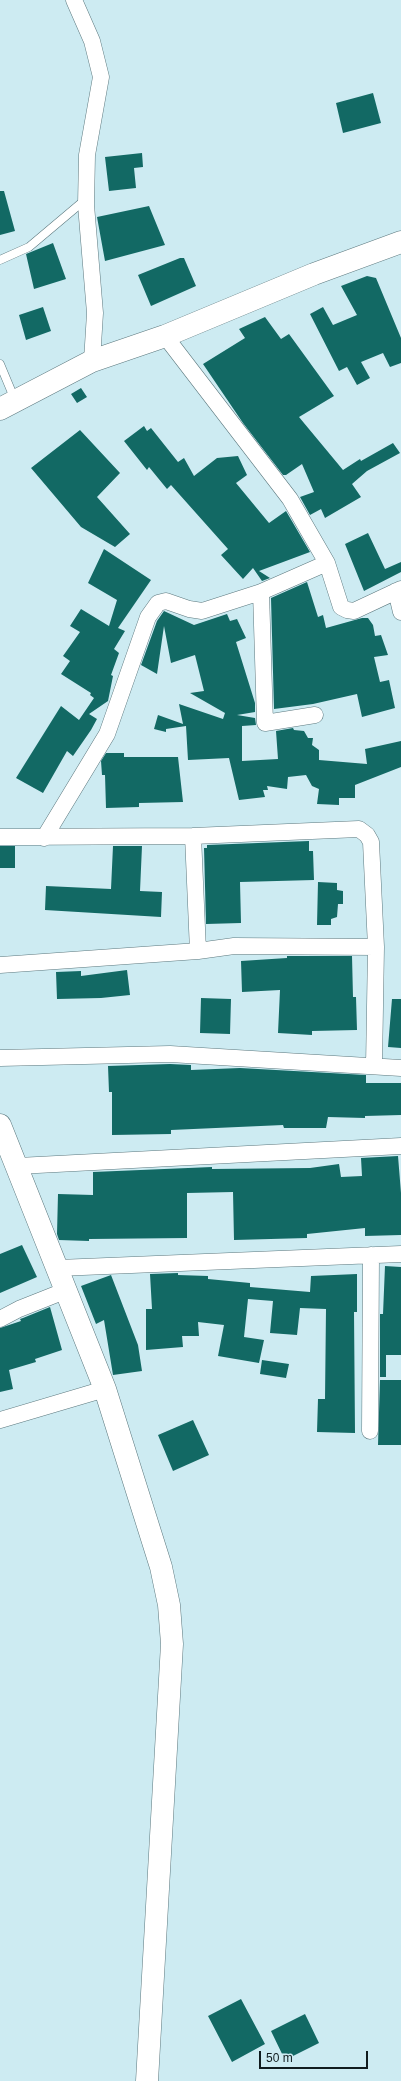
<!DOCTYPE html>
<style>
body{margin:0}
#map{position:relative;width:401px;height:2081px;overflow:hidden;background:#cdebf2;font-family:Helvetica,sans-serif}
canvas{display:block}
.scale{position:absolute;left:259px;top:2051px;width:109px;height:18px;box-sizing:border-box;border:2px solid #101b1e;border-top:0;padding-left:5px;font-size:12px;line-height:14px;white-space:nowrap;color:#101b1e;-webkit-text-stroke:3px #cdebf2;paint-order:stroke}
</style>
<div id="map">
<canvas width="401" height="2081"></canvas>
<div class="scale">50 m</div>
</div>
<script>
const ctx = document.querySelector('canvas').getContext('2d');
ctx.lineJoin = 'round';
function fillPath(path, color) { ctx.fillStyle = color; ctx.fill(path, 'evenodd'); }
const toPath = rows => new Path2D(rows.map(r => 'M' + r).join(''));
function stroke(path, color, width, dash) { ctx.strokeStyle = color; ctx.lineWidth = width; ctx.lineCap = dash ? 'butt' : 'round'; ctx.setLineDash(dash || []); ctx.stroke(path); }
const building = toPath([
 [373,93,381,123,343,133,336,103],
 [142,153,143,167,134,168,136,188,109,191,105,157],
 [0,191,4,191,15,231,0,235],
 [149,206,165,245,105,261,97,217],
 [53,243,66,279,34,289,26,254],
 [180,258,184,258,196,286,151,306,138,275],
 [367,276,376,278,401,338,401,363,390,367,383,353,361,362,370,378,357,385,347,367,339,371,310,314,323,307,333,325,357,315,341,286],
 [43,307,51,331,26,340,19,315],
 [265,317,281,339,289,334,334,396,299,417,343,470,360,459,361,461,393,443,400,453,367,471,352,484,361,497,325,518,321,509,310,515,300,497,314,492,302,464,286,475,283,475,243,423,203,364,245,338,239,329],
 [81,388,87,397,77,403,71,394],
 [144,426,147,431,151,428,178,462,184,458,194,476,217,458,238,456,247,475,236,483,269,523,286,511,310,552,259,571,270,578,262,581,253,568,243,579,221,555,228,549,171,485,167,489,149,467,147,470,124,441],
 [80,430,120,473,97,497,130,534,115,547,81,527,31,468],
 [368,533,385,569,401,562,401,572,364,591,345,544],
 [104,549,151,580,118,628,125,631,114,649,119,653,111,675,113,676,108,701,89,714,97,719,91,730,73,756,67,751,43,793,16,778,61,706,79,720,94,698,90,695,91,693,61,674,70,661,63,656,80,632,70,626,81,609,109,626,117,600,88,583],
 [307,582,318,617,323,615,326,628,362,618,368,618,373,625,375,636,381,635,388,655,374,657,380,682,389,680,395,708,362,717,357,694,313,704,274,709,271,598],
 [164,611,194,625,227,614,230,621,237,619,246,638,236,642,255,703,255,712,237,715,255,718,256,725,242,726,242,761,278,759,276,731,293,728,294,730,304,731,308,738,313,738,312,745,319,750,319,760,367,764,365,749,401,741,401,767,355,785,355,798,339,798,339,805,317,804,319,789,312,786,306,775,288,777,287,789,267,786,268,790,263,790,265,797,239,800,229,758,188,760,186,726,166,729,166,732,154,729,158,715,183,724,179,704,223,719,225,713,190,693,204,691,195,655,171,663,164,626,157,674,141,665,157,621],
 [106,753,124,753,124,757,178,757,183,802,139,803,139,807,106,808,105,775,102,775,101,761],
 [309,841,309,851,313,851,314,880,240,882,241,923,206,924,204,848,207,848,207,845],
 [0,846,15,846,15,868,0,868],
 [113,846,142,846,140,891,162,892,161,917,45,910,46,886,111,889],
 [318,882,337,883,337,890,343,891,343,904,338,904,337,917,331,919,331,925,317,925],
 [287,956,352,956,353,997,356,997,357,1030,312,1031,312,1035,278,1033,280,990,242,992,241,961,287,958],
 [127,970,130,995,101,998,57,999,56,972,81,971,81,976],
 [201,998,231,999,230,1034,200,1033],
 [392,999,401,999,401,1048,388,1047],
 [170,1064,191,1065,191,1070,240,1068,366,1075,366,1083,401,1083,401,1115,365,1116,365,1118,328,1117,326,1128,284,1128,283,1125,171,1130,171,1134,112,1135,112,1092,109,1092,108,1066],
 [398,1156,401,1193,401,1235,365,1236,365,1228,307,1234,307,1238,234,1240,233,1192,187,1193,187,1238,89,1239,89,1241,59,1240,57,1234,58,1194,93,1195,93,1172,212,1167,212,1169,310,1168,339,1164,341,1177,362,1176,361,1158],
 [22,1245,37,1277,0,1293,0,1254],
 [385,1266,401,1267,401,1355,386,1355,386,1377,380,1377,380,1314,383,1314],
 [178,1273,178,1275,208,1276,208,1279,250,1283,250,1287,310,1292,311,1276,357,1274,357,1312,354,1312,355,1433,317,1432,318,1399,325,1399,326,1309,300,1308,297,1335,270,1333,273,1301,248,1299,244,1337,264,1340,259,1363,218,1356,224,1325,198,1322,199,1336,182,1336,183,1347,146,1350,146,1309,152,1309,150,1274],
 [111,1275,138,1345,142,1371,113,1375,104,1320,96,1324,81,1286],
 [50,1307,62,1350,35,1359,36,1362,9,1370,13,1389,0,1392,0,1328,21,1321,20,1319,23,1318],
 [262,1360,289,1364,286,1378,260,1374],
 [380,1380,401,1380,401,1445,378,1445],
 [193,1420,209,1455,173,1471,158,1435],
 [241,1999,265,2044,232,2062,208,2016],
 [305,2014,319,2043,285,2060,271,2031]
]);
const lane = toPath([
 [0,260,29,247,86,199],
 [0,364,15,400]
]);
const street = toPath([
 [74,0,92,41,101,77,87,155,86,205,95,313,92,361],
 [165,336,290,499,327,563,341,607,347,610,354,611,401,589],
 [396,591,401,612],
 [261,592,265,723,315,715],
 [193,836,198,951],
 [0,837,193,836,359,829,367,835,371,842,376,947,374,1066],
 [44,838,107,734,148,617,158,603,166,601,189,609,202,611,261,592,327,563],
 [0,965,198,951,234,946,376,947],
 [0,1058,170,1054,401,1068],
 [18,1166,401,1146],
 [58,1268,401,1254],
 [0,1319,19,1309,67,1290],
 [0,1420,105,1389],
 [370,1431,371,1255]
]);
const secondary = toPath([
 [0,409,92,361,165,336,314,274,401,242],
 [0,1125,105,1389,161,1567,169,1605,172,1644,147,2081]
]);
fillPath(building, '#126964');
stroke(lane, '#5c787e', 9);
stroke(street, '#5c787e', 17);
stroke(secondary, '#5c787e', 23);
stroke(lane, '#fff', 8);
stroke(street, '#fff', 16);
stroke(secondary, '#fff', 22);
</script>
